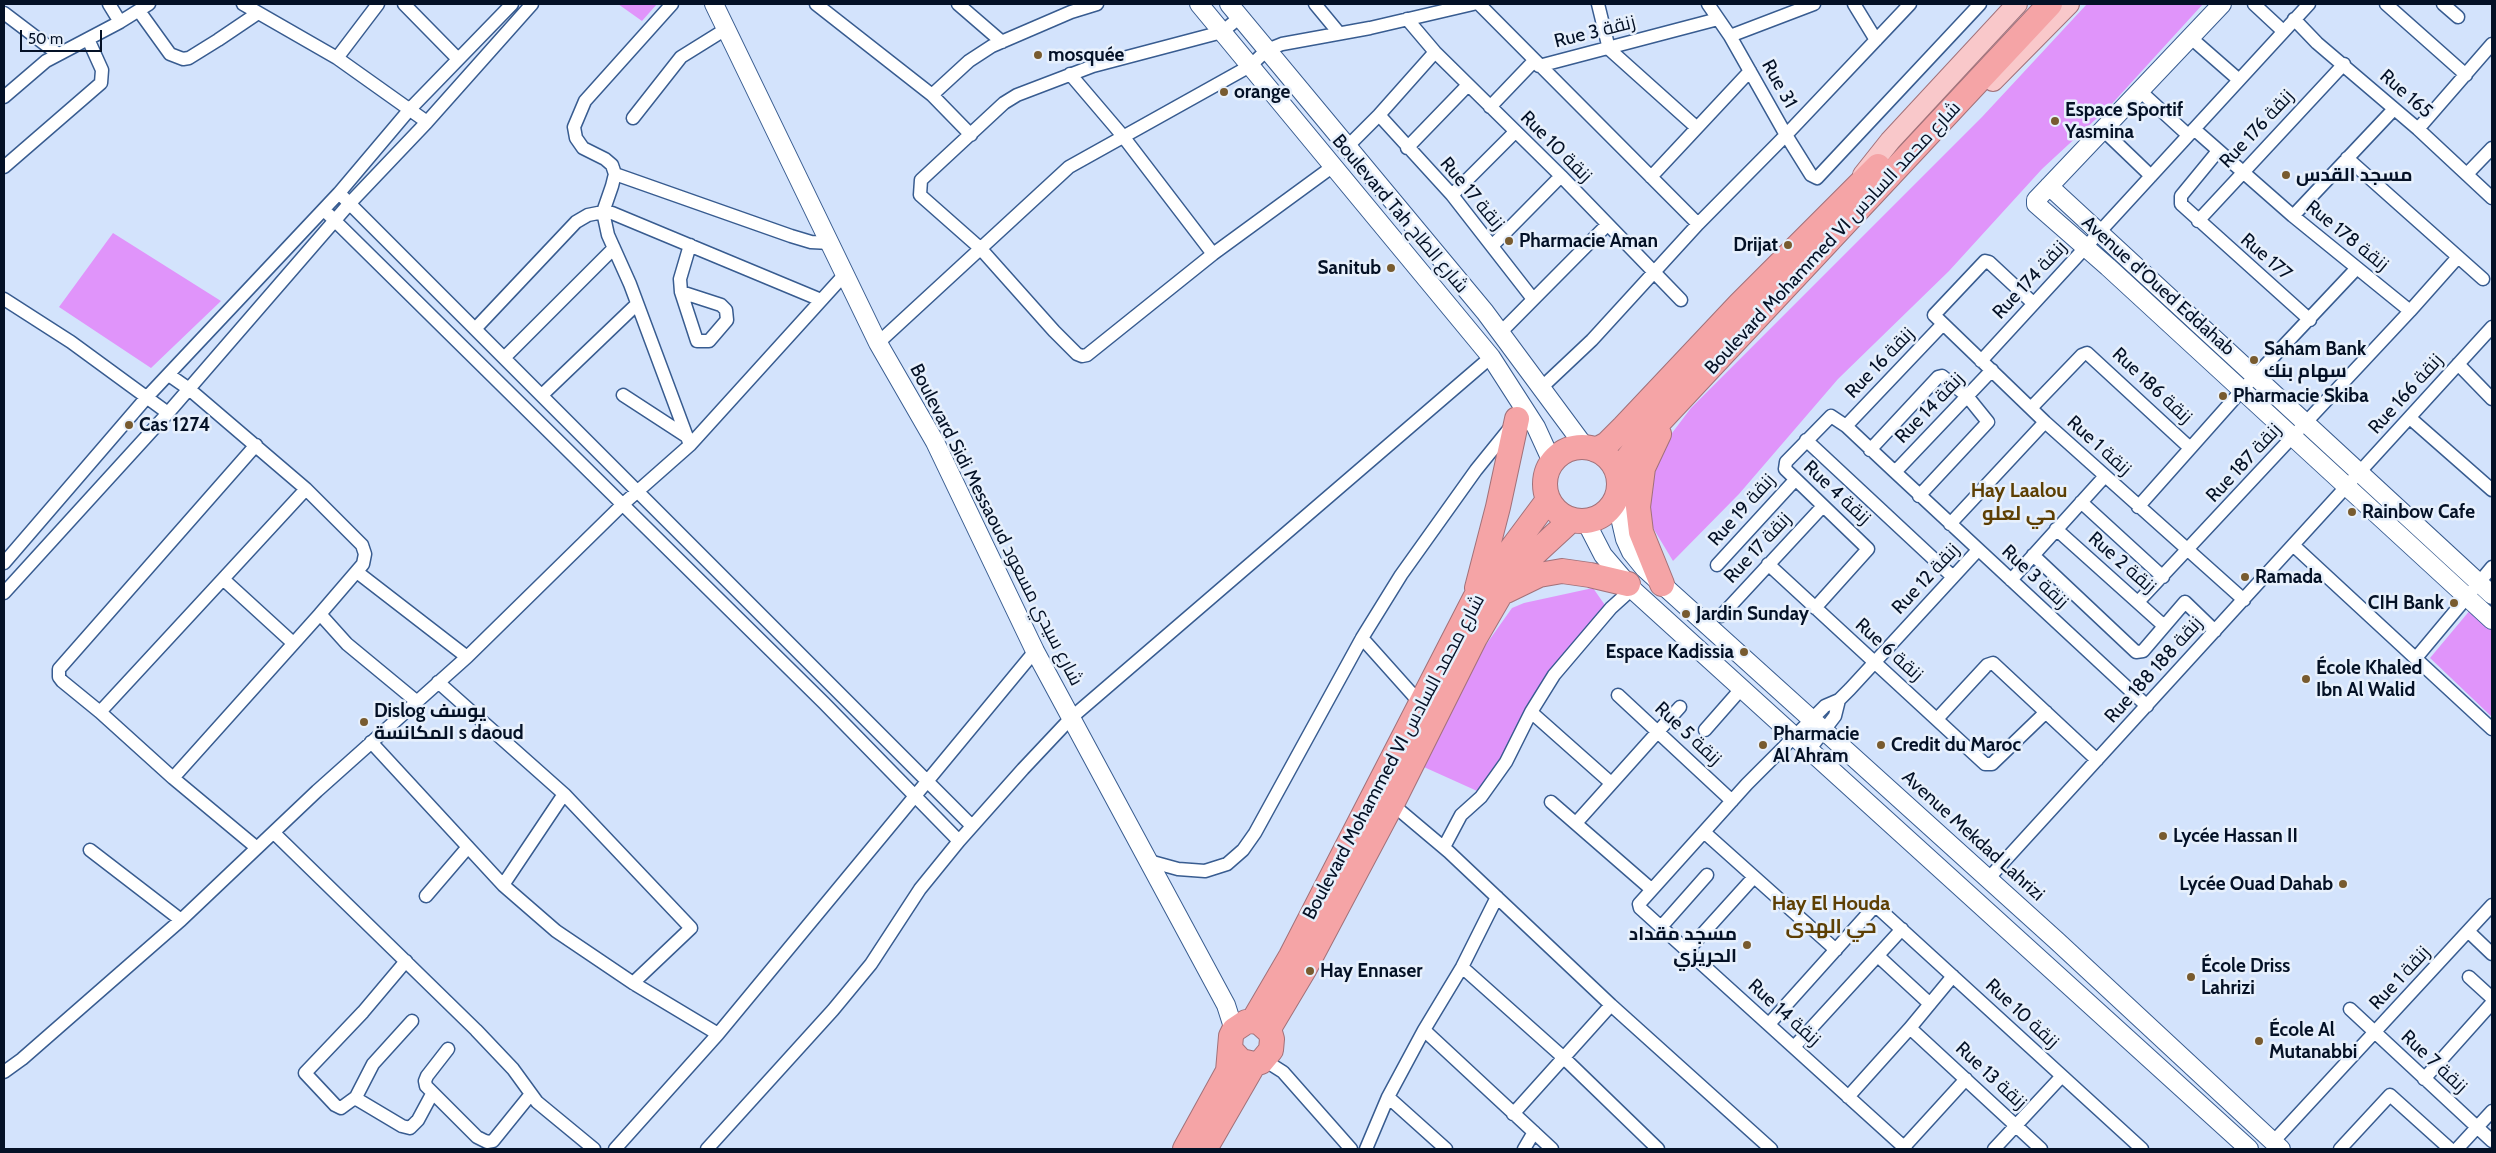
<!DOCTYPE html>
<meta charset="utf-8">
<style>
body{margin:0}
#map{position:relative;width:2496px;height:1153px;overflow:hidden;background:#d3e3fc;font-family:Cabin,sans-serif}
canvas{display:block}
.frame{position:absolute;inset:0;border:5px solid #041126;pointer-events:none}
.scale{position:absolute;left:20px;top:30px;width:82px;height:22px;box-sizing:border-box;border:2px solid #041126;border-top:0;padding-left:6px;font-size:15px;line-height:18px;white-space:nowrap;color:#041126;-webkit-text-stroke:4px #e7f0fc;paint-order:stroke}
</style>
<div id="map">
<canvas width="2496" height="1153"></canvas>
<div class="frame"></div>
<div class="scale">50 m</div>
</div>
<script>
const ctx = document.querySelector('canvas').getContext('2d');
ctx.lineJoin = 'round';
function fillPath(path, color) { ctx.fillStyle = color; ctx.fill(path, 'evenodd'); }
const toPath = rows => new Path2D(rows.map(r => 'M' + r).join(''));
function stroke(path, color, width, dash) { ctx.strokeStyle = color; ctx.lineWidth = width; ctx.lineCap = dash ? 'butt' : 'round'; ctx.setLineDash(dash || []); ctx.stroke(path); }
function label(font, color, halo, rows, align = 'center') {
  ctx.font = font + ' Cabin,Cairo,sans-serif'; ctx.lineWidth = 5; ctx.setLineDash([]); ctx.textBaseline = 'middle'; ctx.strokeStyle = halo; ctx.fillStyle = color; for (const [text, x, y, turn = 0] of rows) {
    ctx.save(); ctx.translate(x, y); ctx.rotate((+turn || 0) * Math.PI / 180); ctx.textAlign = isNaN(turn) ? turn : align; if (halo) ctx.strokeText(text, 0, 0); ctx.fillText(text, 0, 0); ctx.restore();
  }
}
const green = toPath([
 [618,4,657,4,642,21],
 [2087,4,2203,4,2109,107,2042,169,1949,271,1838,379,1739,494,1673,561,1647,518,1647,481,1669,437,1691,408,1982,117],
 [113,233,221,301,151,368,59,307],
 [1593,588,1607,608,1552,675,1486,795,1415,763,1458,684,1512,608,1524,603],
 [2471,609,2492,628,2492,717,2430,658]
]);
const street = toPath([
 [109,4,120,22],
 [243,4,337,58,427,122],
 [404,4,458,59],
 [672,4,585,101,574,127,576,138,583,148,605,159,612,165,615,174,612,186,603,212,608,235,630,284,690,445],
 [816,4,932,95,971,135],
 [958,4,1002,42],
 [1315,4,1339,33],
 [1479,4,1698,224],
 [1598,4,1609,49,1696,127],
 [1708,4,1730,36,1786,135,1811,175,1817,178,1980,4],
 [1854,4,1876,40],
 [2254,4,2283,31],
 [2386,4,2466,75],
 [2443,4,2458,17],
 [139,11,170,54,183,59,189,58,218,40,258,13],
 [4,13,58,54],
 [1240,17,1222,32,1093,66,1017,95,1004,103,921,180,920,195,980,248,1054,331,1077,354,1082,356,1087,355,1213,254,1332,167],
 [1407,19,1435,52,1561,176,1681,300],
 [2294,19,2317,43,2418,129,2492,198],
 [1730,36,1814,4],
 [2191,38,2239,80],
 [337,58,378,4],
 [1539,66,1718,19],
 [1070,74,1122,135,1213,254],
 [2140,91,2188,135],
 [932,95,969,61,992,46,1071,12,1097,4],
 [4,97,46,61,120,22,149,4],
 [1490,107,1534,61],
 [1379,115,1452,195,1533,299],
 [633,118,681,57,726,29],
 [2194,129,2293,216,2410,311],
 [2418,129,2492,44],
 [2103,130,2151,176],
 [1347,147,1379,115,1435,52],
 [1407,148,1468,85],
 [2218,151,2181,196,2181,204,2310,320],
 [2347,158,2483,279],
 [4,167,101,83,102,70,88,39],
 [615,174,791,236,811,242,830,243],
 [2467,174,2492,148],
 [1651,177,1750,71],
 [339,193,972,826],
 [1452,195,1515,132],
 [324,210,824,703,959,841],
 [2293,216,2394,109],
 [2198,221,2344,64],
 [1492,246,1561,176],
 [681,292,721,305,726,310,727,320,709,341,697,341,681,292,680,279,690,245],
 [4,299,71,342,168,413],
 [2033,303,1989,262,1985,261,1934,315,2045,422,2244,600],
 [475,329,576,222,588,215,603,212,612,213,821,300],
 [1501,332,1607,225],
 [878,343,1069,167,1250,66,1267,50,1282,44,1370,28,1473,4],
 [504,358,614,248],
 [1981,361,2309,4],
 [2458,364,2492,399],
 [169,375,189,389,306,489,362,545,365,554,363,564,320,614,347,644,416,701],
 [1540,389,1592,340,1698,224,1786,135,1910,4],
 [542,395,637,304],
 [623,395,686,436],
 [2031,408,2082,355,2087,353,2190,448],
 [2410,418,2492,490],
 [1846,426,1942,325],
 [1806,440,1953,577],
 [1870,450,1938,377,1942,376,1967,396,1988,422,1919,496],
 [1895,472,1992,370],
 [2081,502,2163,577],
 [2138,507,2242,390,2356,269],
 [1950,524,2045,422],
 [2056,529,2163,625],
 [2293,545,2492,729],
 [2033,555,2136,652,2143,651,2185,602,2215,631],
 [4,563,147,397,339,193,410,109,512,4],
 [1768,564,1985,764,1992,764,2046,712],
 [1717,565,1795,480],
 [357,572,467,657],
 [2011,580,2105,476],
 [4,593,168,413,349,204,427,122,532,4],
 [2138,602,2410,311,2458,257],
 [1815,608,1868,549,1785,469,1786,462,1831,416,1846,426,1895,472,2147,706],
 [1721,616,1823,506],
 [1362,638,1421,704],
 [293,643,223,579,306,489],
 [2416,658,2492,567],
 [438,682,564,794,691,928,633,983],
 [1618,695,1732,801],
 [100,712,223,579],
 [1937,719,1987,665,1993,663,2097,760],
 [1705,730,1741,689],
 [371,742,503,885,556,931,633,983,718,1034],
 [1809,750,1835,716,1839,700],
 [173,778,100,712,62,681,59,677,59,669,256,445],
 [1611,783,1531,712,1554,675,1611,608,1632,589],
 [1551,802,1651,889],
 [1392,804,1449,852,1611,1005,1771,1149],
 [1576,823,1680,707],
 [1704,832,1836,950],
 [274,833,476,1030,513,1069,537,1102,594,1149],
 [1444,847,1461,815,1481,797,1506,762,1531,712],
 [257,848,173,778,320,614],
 [90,850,181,920],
 [1149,861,1178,869,1205,871,1227,864,1243,850,1255,833,1362,638,1401,575,1476,470,1510,428],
 [1988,879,2492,327],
 [503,885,564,794],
 [426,896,468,847],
 [1661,927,1707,875],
 [2469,932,2492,954],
 [1688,950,1754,877],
 [1878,956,1930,1004],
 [406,961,363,1012,305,1073,335,1105,341,1108,356,1097,373,1064,412,1021],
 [1462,967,1564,1058,1658,1149],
 [2469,977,2492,998],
 [2350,1009,2492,1141],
 [1769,1024,1874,907,1877,907,2142,1149],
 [1910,1028,1953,976],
 [1424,1030,1552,1149],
 [1794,1047,1902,929],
 [448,1049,427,1076,425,1081,426,1086,477,1137,487,1142,493,1141,531,1094],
 [1264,1060,1283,1072,1351,1149],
 [4,1072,22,1059,181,920,317,791,467,657,622,505,690,445,845,274],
 [2424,1079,2492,1003],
 [1388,1097,1446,1149],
 [1848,1097,1910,1028,2041,1149],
 [355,1098,402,1126,410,1128,418,1120,432,1094],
 [1513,1114,1611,1005],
 [2273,1142,2492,905],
 [1904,1147,1966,1079],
 [615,1149,718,1034,1035,651],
 [707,1149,833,1010,871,964,920,889,959,841,1023,769,1071,718,1491,357],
 [1366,1149,1388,1097,1424,1030,1462,967,1497,897],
 [1524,1149,1534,1132],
 [1906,1149,1640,908,1639,904,1747,784,1825,706,1839,700,1850,689,1978,550],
 [1994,1149,2062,1076],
 [2340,1149,2390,1095,2450,1149],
 [2457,1149,2492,1111]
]);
const secondary = toPath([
 [714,4,878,343,935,442,1035,651,1226,1005,1234,1030],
 [1199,4,1491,357,1536,427,1552,462],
 [1229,4,1485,312,1585,447],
 [2222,4,2057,178,2036,200,2036,204,2108,267,2492,620],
 [2049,186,2492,595],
 [1616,500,1625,539,1631,552,1644,568,2057,941,2281,1149],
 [1586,522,1603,555,1632,589,2249,1149]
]);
const primary = toPath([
 [1993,81,2069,4],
 [1863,175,1890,141,2017,4]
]);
const highway = toPath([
 [1659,434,1643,468,1638,507,1641,532,1662,584],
 '1545 484a37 37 0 1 1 74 0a37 37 0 1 1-74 0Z',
 [1596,450,1607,444,1624,427,1740,304,1878,166],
 [1617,472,1643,439,2050,4],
 [1477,588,1498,507,1517,419],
 [1506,591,1539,575,1562,571,1590,575,1628,584],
 [1253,1021,1291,956,1475,598,1548,500],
 [1268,1030,1305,968,1392,804,1475,638,1500,595,1520,567,1571,520],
 [1185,1149,1228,1071,1231,1036,1234,1030,1246,1022,1253,1021,1260,1023,1270,1032,1272,1039,1271,1050,1261,1062,1254,1064,1241,1061,1231,1050],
 [1205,1149,1254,1064]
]);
const markers = [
 [1038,55,5,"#785b2f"],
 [1224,92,5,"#785b2f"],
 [2055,121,5,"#785b2f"],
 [2286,175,5,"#785b2f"],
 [1509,241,5,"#785b2f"],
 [1788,245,5,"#785b2f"],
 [1391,268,5,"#785b2f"],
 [2254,360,5,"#785b2f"],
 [2223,396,5,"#785b2f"],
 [129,425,5,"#785b2f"],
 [2352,512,5,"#785b2f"],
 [2245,577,5,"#785b2f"],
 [2454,603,5,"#785b2f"],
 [1686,614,5,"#785b2f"],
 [1744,652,5,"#785b2f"],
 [2306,679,5,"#785b2f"],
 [364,722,5,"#785b2f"],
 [1763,745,5,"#785b2f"],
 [1881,745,5,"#785b2f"],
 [2163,836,5,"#785b2f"],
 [2343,884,5,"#785b2f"],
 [1747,945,5,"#785b2f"],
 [1310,971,5,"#785b2f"],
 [2191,977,5,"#785b2f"],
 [2259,1041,5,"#785b2f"]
];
const streetNames = [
 ["Rue 3 زنقة",1595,32,-14],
 ["Rue 31",1779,84,61],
 ["Rue 165",2406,94,41],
 ["Rue 176 زنقة",2257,129,-47],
 ["Rue 10 زنقة",1556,147,45],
 ["Rue 17 زنقة",1472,194,50],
 ["Boulevard Tah شارع الطاح",1400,214,50],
 ["Rue 178 زنقة",2347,236,39],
 ["Boulevard Mohammed VI شارع محمد السادس",1833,238,-47],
 ["Rue 177",2266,257,41],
 ["Rue 174 زنقة",2030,280,-47],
 ["Avenue d'Oued Eddahab",2158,286,42],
 ["Rue 16 زنقة",1880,363,-46],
 ["Rue 186 زنقة",2152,386,43],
 ["Rue 166 زنقة",2406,394,-48],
 ["Rue 14 زنقة",1930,408,-46],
 ["Rue 1 زنقة",2099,446,42],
 ["Rue 187 زنقة",2244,463,-47],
 ["Rue 4 زنقة",1837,493,43],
 ["Rue 19 زنقة",1742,510,-48],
 ["Boulevard Sidi Messaoud شارع سيدي مسعود",996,525,63],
 ["Rue 17 زنقة",1758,548,-47],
 ["Rue 2 زنقة",2122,563,41],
 ["Rue 3 زنقة",2035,577,43],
 ["Rue 12 زنقة",1926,579,-47],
 ["Rue 6 زنقة",1889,650,42],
 ["Rue 188 زنقة 188",2154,670,-48],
 ["Rue 5 زنقة",1688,734,43],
 ["Boulevard Mohammed VI شارع محمد السادس",1394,757,-62],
 ["Avenue Mekdad Lahrizi",1973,836,42],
 ["Rue 1 زنقة",2400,978,-47],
 ["Rue 14 زنقة",1784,1013,42],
 ["Rue 10 زنقة",2022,1014,43],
 ["Rue 7 زنقة",2434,1062,43],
 ["Rue 13 زنقة",1991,1076,43]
];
const poiNames = [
 ["mosquée",1048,55],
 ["orange",1234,92],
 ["Espace Sportif",2065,110],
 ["Yasmina",2065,132],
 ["مسجد القدس",2296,175],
 ["Pharmacie Aman",1519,241],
 ["Drijat",1778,245,"right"],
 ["Sanitub",1381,268,"right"],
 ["Saham Bank",2264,349],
 ["سهام بنك",2264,371],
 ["Pharmacie Skiba",2233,396],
 ["Cas 1274",139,425],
 ["Rainbow Cafe",2362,512],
 ["Ramada",2255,577],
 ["CIH Bank",2444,603,"right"],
 ["Jardin Sunday",1696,614],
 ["Espace Kadissia",1734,652,"right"],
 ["École Khaled",2316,668],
 ["Ibn Al Walid",2316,690],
 ["Dislog يوسف",374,711],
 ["المكانسة s daoud",374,733],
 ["Pharmacie",1773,734],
 ["Al Ahram",1773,756],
 ["Credit du Maroc",1891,745],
 ["Lycée Hassan II",2173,836],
 ["Lycée Ouad Dahab",2333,884,"right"],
 ["مسجد مقداد",1737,934,"right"],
 ["الحريزي",1737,956,"right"],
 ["École Driss",2201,966],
 ["Lahrizi",2201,988],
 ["Hay Ennaser",1320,971],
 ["École Al",2269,1030],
 ["Mutanabbi",2269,1052]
];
const neighbourhoodNames = [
 ["Hay Laalou",2019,491],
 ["حي لعلو",2019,514],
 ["Hay El Houda",1831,904],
 ["حي الهدى",1831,927]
];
fillPath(green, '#e094fa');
stroke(street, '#385c90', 15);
stroke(secondary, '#385c90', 20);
stroke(primary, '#a17179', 22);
stroke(highway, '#a17179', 26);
stroke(street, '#fff', 12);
stroke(secondary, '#fff', 18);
stroke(primary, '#f9c8ca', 20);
stroke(highway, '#f5a4a6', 24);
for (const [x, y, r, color] of markers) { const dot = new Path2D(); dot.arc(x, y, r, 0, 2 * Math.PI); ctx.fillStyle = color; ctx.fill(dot); stroke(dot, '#e7f0fc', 2); }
label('19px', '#041126', '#e7f0fc', streetNames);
label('bold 19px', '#041126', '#e7f0fc', poiNames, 'left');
label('bold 20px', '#5d3f04', '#e7f0fc', neighbourhoodNames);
</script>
